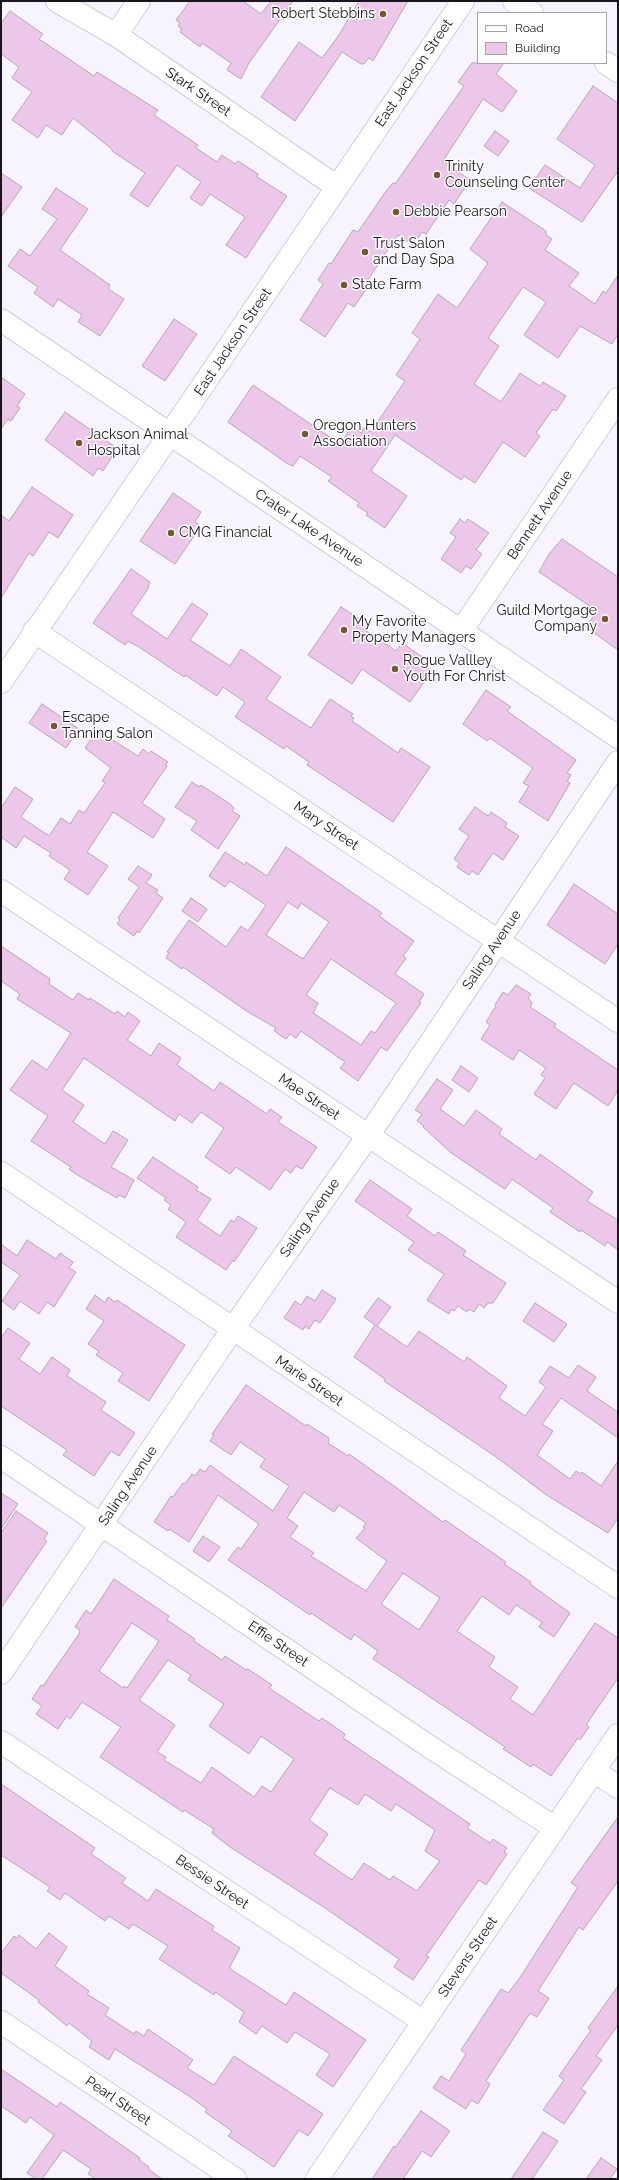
<!DOCTYPE html>
<style>
body{margin:0}
#map{position:relative;width:619px;height:2180px;overflow:hidden;background:#f8f4fe;font-family:Raleway,sans-serif}
canvas{display:block}
.frame{position:absolute;inset:0;border:2px solid #18161c;pointer-events:none}
.legend{position:absolute;left:477px;top:12px;width:130px;height:52px;box-sizing:border-box;background:#fff;border:1px solid #a3a2a4;margin:0;padding:5px 7px;list-style:none;font-size:12px;color:#18161c}
.legend li{display:flex;align-items:center;gap:8px;height:20px}
.legend b{width:20px;border:1px solid #a3a2a4}
</style>
<div id="map">
<canvas width="619" height="2180"></canvas>
<div class="frame"></div>
<ul class="legend">
<li><b style="height:5px;background:#fff"></b>Road</li>
<li><b style="height:11px;background:#edc7ea"></b>Building</li>
</ul>
</div>
<script>
const ctx = document.querySelector('canvas').getContext('2d');
ctx.lineJoin = 'round';
function fillPath(path, color) { ctx.fillStyle = color; ctx.fill(path, 'evenodd'); }
const toPath = rows => new Path2D(rows.map(r => 'M' + r).join(''));
function stroke(path, color, width, dash) { ctx.strokeStyle = color; ctx.lineWidth = width; ctx.lineCap = dash ? 'butt' : 'round'; ctx.setLineDash(dash || []); ctx.stroke(path); }
function label(font, color, halo, rows, align = 'center') {
  ctx.font = font + ' Raleway,sans-serif'; ctx.lineWidth = 3; ctx.setLineDash([]); ctx.textBaseline = 'middle'; ctx.strokeStyle = halo; ctx.fillStyle = color; for (const [text, x, y, turn = 0] of rows) {
    ctx.save(); ctx.translate(x, y); ctx.rotate((+turn || 0) * Math.PI / 180); ctx.textAlign = isNaN(turn) ? turn : align; if (halo) ctx.strokeText(text, 0, 0); ctx.fillText(text, 0, 0); ctx.restore();
  }
}
const building = toPath([
 [190,1,243,1,261,14,271,1,293,1,249,63,241,79,227,70,231,63,202,43,200,47,180,32,182,29,178,26,180,23,176,20,190,1],
 [359,1,408,1,373,61,369,58,364,64,361,64,342,52,295,121,261,97,299,42,322,58,339,35,359,1],
 [10,11,43,34,39,39,66,57,94,76,97,72,158,110,154,115,198,145,196,148,217,162,222,155,235,164,238,161,258,174,257,177,287,196,246,258,226,245,245,217,210,194,202,206,190,198,201,182,177,165,148,207,130,195,145,173,112,151,112,149,73,118,62,135,46,125,38,138,12,120,32,92,12,78,19,67,1,54,1,23,10,11],
 [472,63,504,63,496,74,517,91,502,112,483,99,443,161,470,180,454,204,449,200,426,234,422,232,413,245,398,235,365,284,368,286,354,307,348,303,325,337,300,320,323,284,318,280,329,263,331,264,353,230,358,232,386,191,393,183,395,184,464,86,458,82,472,63],
 [593,86,618,103,618,171,582,222,529,188,545,165,580,188,595,165,557,139,593,86],
 [495,131,509,141,498,156,484,146,495,131],
 [1,173,22,187,1,217,1,173],
 [56,188,88,209,60,250,110,285,108,289,124,299,100,336,78,322,82,315,58,299,53,307,34,293,38,287,8,266,20,249,30,256,57,219,42,209,56,188],
 [502,202,546,231,546,235,552,239,545,250,579,273,569,286,595,304,603,291,606,293,618,275,618,334,612,344,580,326,558,358,524,335,546,302,523,287,488,338,499,346,474,384,501,402,520,373,540,386,543,382,566,396,556,411,553,409,536,433,540,436,525,457,503,442,475,483,464,476,461,480,395,435,371,471,407,496,385,528,366,515,368,513,357,506,359,503,328,481,332,477,300,456,293,466,288,464,228,422,253,385,340,444,352,427,361,433,364,428,371,432,405,381,396,375,420,339,412,333,438,294,457,308,488,263,470,249,502,202],
 [174,319,197,334,165,381,142,366,174,319],
 [1,377,25,394,17,406,20,408,11,421,8,419,1,429,1,377],
 [65,412,114,446,108,454,112,457,103,471,98,468,93,476,45,440,65,412],
 [32,487,73,515,58,538,49,532,33,556,29,553,1,598,1,515,9,521,32,487],
 [173,493,201,512,195,522,201,526,175,564,140,541,173,493],
 [460,519,465,523,468,519,489,533,476,550,482,554,471,569,466,566,461,573,441,559,456,537,450,533,460,519],
 [562,539,618,577,618,650,586,627,597,611,539,572,549,554,562,539],
 [131,569,150,582,148,586,149,587,131,614,167,639,192,603,208,614,190,640,230,666,241,649,281,677,266,699,311,728,330,699,353,714,351,716,354,718,352,721,398,753,401,748,430,767,393,822,307,765,309,762,286,746,284,749,235,717,245,702,223,687,217,696,185,675,184,677,139,647,128,641,125,645,93,623,131,569],
 [341,607,369,625,365,630,396,651,402,643,424,658,420,663,432,671,410,702,362,669,352,684,308,655,341,607],
 [486,690,511,707,507,711,576,760,567,773,571,775,567,781,570,783,548,821,519,802,529,786,523,783,533,768,490,738,487,741,463,724,486,690],
 [42,704,79,729,66,748,29,723,42,704],
 [97,730,138,756,143,749,149,754,151,751,168,762,165,765,167,766,142,803,165,819,153,838,113,812,87,852,108,866,88,895,64,879,70,870,49,856,51,853,24,836,16,848,1,837,1,808,15,787,33,799,21,817,49,836,61,818,70,824,79,810,84,813,105,783,102,781,111,768,85,748,97,730],
 [192,782,199,787,201,785,230,804,234,808,232,811,240,816,218,849,191,830,197,821,175,807,192,782],
 [475,807,488,816,491,812,507,823,505,827,519,836,503,860,493,853,478,875,472,871,469,875,457,867,460,863,454,859,469,836,459,829,475,807],
 [286,847,382,913,379,916,414,941,403,956,406,958,395,974,424,994,419,1002,421,1003,387,1051,381,1047,358,1081,340,1068,345,1062,301,1031,296,1038,290,1034,286,1039,274,1031,276,1028,248,1012,183,967,182,969,166,958,169,953,167,952,189,920,226,947,241,926,248,931,266,905,230,881,225,887,209,876,225,852,245,865,246,862,267,876,286,847],
 [288,902,298,909,301,903,329,922,303,959,266,935,288,902],
 [331,959,396,1003,375,1033,371,1031,361,1045,313,1013,318,1003,306,995,331,959],
 [138,866,152,875,146,883,158,890,156,893,163,898,139,933,137,931,134,936,117,924,120,920,118,918,139,887,128,879,138,866],
 [574,884,618,914,618,944,605,964,547,925,574,884],
 [191,898,207,909,198,922,182,911,191,898],
 [1,946,50,979,49,984,73,1000,78,993,89,1000,90,998,115,1014,117,1011,125,1017,128,1012,140,1021,127,1040,151,1056,159,1043,181,1058,177,1065,214,1091,220,1082,267,1114,270,1109,282,1117,278,1122,317,1147,302,1169,296,1166,291,1173,285,1169,270,1190,236,1167,230,1174,205,1157,224,1128,201,1112,192,1123,179,1114,175,1121,84,1058,62,1090,84,1105,73,1122,105,1144,113,1131,128,1140,111,1167,134,1180,125,1198,119,1195,117,1198,79,1176,69,1169,71,1167,31,1141,48,1116,10,1090,32,1060,47,1070,71,1033,17,999,20,994,1,981,1,946],
 [516,985,531,994,528,998,532,1003,530,1007,556,1024,554,1027,618,1070,618,1090,608,1106,574,1083,556,1109,534,1094,545,1078,541,1075,546,1068,519,1050,513,1060,481,1039,490,1025,486,1022,496,1006,495,1005,503,992,508,995,516,985],
 [461,1066,478,1078,469,1092,452,1080,461,1066],
 [437,1079,453,1090,440,1109,464,1126,476,1110,502,1129,499,1134,536,1160,540,1154,593,1192,587,1201,618,1220,618,1250,607,1242,605,1246,581,1230,580,1232,550,1212,553,1208,512,1179,505,1189,500,1186,450,1152,423,1127,424,1126,417,1121,422,1114,415,1110,437,1079],
 [153,1157,198,1187,196,1190,211,1199,197,1220,220,1236,231,1220,234,1222,238,1216,257,1228,234,1262,233,1260,226,1270,176,1237,186,1222,168,1209,171,1205,164,1200,166,1198,137,1178,153,1157],
 [370,1180,412,1209,407,1216,435,1236,438,1232,466,1251,463,1255,506,1283,493,1303,488,1303,484,1308,479,1304,474,1312,469,1309,467,1312,458,1306,454,1311,451,1309,449,1314,427,1300,444,1274,408,1250,414,1242,355,1201,370,1180],
 [27,1240,56,1259,60,1253,73,1262,69,1268,76,1272,54,1307,47,1302,39,1314,20,1301,14,1310,2,1301,20,1275,1,1262,1,1244,17,1256,27,1240],
 [322,1290,336,1299,320,1323,315,1320,309,1329,305,1326,303,1330,284,1318,295,1301,301,1305,307,1296,315,1301,322,1290],
 [95,1295,105,1303,108,1297,115,1302,117,1300,185,1345,149,1401,118,1381,123,1373,96,1355,99,1351,88,1344,104,1321,86,1309,95,1295],
 [378,1298,391,1307,377,1326,407,1347,419,1331,464,1362,467,1357,507,1386,499,1398,525,1416,546,1387,539,1382,550,1366,569,1378,578,1365,596,1377,587,1391,618,1412,618,1438,561,1398,542,1424,553,1431,537,1455,570,1479,576,1471,581,1474,582,1472,601,1486,618,1461,618,1518,608,1533,545,1494,499,1459,384,1381,385,1379,354,1357,375,1325,364,1317,378,1298],
 [535,1303,567,1324,554,1342,523,1321,535,1303],
 [8,1328,30,1343,19,1359,40,1374,52,1357,70,1370,67,1376,106,1402,101,1410,135,1433,119,1456,111,1451,94,1476,63,1455,67,1450,1,1406,1,1338,8,1328],
 [246,1385,306,1426,307,1424,329,1438,328,1443,348,1456,349,1454,394,1486,443,1522,445,1520,506,1562,504,1564,531,1582,530,1584,570,1613,554,1637,539,1627,542,1622,516,1605,509,1615,482,1596,457,1631,495,1657,489,1667,518,1687,510,1699,533,1715,595,1623,618,1638,618,1678,586,1725,589,1727,580,1740,578,1738,551,1776,533,1764,531,1767,503,1749,505,1747,373,1659,378,1651,354,1634,351,1640,311,1613,310,1615,228,1560,238,1547,241,1549,259,1524,218,1495,189,1542,169,1529,168,1531,154,1522,171,1496,173,1497,183,1483,185,1484,192,1474,195,1476,200,1469,205,1472,210,1465,273,1511,289,1486,260,1467,265,1459,240,1442,231,1455,210,1441,214,1435,212,1434,246,1385],
 [304,1492,334,1512,339,1505,366,1523,363,1527,365,1528,356,1538,387,1561,366,1591,311,1556,314,1553,290,1537,298,1526,287,1518,304,1492],
 [403,1573,440,1598,419,1630,381,1604,403,1573],
 [1,1493,18,1504,1,1529,1,1493],
 [16,1511,48,1533,44,1539,47,1541,1,1608,1,1533,16,1511],
 [203,1536,220,1547,209,1562,193,1551,203,1536],
 [114,1579,169,1616,167,1620,195,1639,194,1641,222,1660,225,1656,246,1670,248,1669,272,1685,269,1688,319,1721,322,1718,345,1734,343,1738,470,1824,467,1828,490,1843,493,1839,507,1848,504,1852,507,1854,486,1885,479,1880,426,1956,429,1957,413,1980,394,1967,399,1959,325,1908,230,1847,212,1833,214,1829,184,1810,183,1812,100,1757,121,1727,82,1702,70,1719,67,1716,58,1729,36,1714,42,1706,32,1699,41,1685,43,1686,79,1634,80,1630,75,1627,86,1610,91,1614,114,1579],
 [132,1623,159,1641,127,1688,124,1686,123,1688,99,1671,132,1623],
 [168,1660,191,1675,188,1680,224,1704,209,1726,249,1754,261,1736,294,1759,271,1792,262,1786,254,1797,212,1767,201,1783,164,1760,166,1757,157,1752,175,1725,139,1700,168,1660],
 [330,1788,358,1805,365,1794,391,1811,396,1804,435,1830,425,1851,440,1861,417,1891,393,1876,390,1880,364,1863,352,1880,314,1854,328,1834,309,1820,330,1788],
 [1,1784,95,1848,91,1854,126,1878,122,1883,148,1901,156,1889,214,1926,212,1930,240,1948,229,1968,286,2005,294,1992,366,2040,333,2087,316,2075,330,2054,295,2032,287,2043,262,2026,256,2034,239,2022,244,2012,215,1992,214,1995,159,1959,168,1946,133,1924,129,1929,109,1916,105,1921,65,1893,60,1900,47,1891,50,1887,1,1855,1,1784],
 [618,1817,618,1881,583,1930,579,1927,538,1991,549,1998,537,2017,530,2013,486,2081,490,2084,478,2104,471,2100,466,2109,433,2088,441,2076,449,2081,466,2054,461,2050,501,1989,508,1993,519,1979,578,1887,571,1883,618,1817],
 [49,1933,67,1947,55,1966,89,1991,87,1994,109,2008,105,2015,134,2034,136,2031,144,2036,148,2029,193,2060,187,2068,214,2085,234,2056,323,2114,308,2136,299,2130,274,2167,228,2136,232,2131,205,2112,207,2109,189,2096,115,2049,109,2060,89,2047,92,2041,69,2023,67,2026,38,2002,39,2000,1,1973,1,1953,14,1936,17,1938,19,1935,36,1949,49,1933],
 [618,1986,618,2025,596,2056,602,2060,581,2089,586,2092,564,2124,543,2110,564,2080,559,2076,591,2030,588,2028,618,1986],
 [1,2069,57,2107,60,2102,140,2158,139,2160,149,2167,148,2169,162,2179,96,2179,88,2174,91,2169,63,2150,42,2179,36,2179,27,2173,54,2135,30,2117,26,2123,1,2106,1,2069],
 [421,2111,450,2131,431,2157,422,2151,403,2179,372,2179,394,2146,395,2148,421,2111],
 [543,2132,558,2141,532,2179,511,2179,543,2132],
 [601,2158,617,2169,610,2179,586,2179,601,2158]
]);
const minor = toPath([
 [57,1,116,35,337,187],
 [514,1,532,13],
 [116,35,139,1],
 [606,63,618,71],
 [34,631,618,1021],
 [461,631,618,399],
 [1,682,170,434],
 [1,891,618,1302],
 [1,1173,618,1587],
 [1,1457,430,1747,555,1828],
 [1,1673,232,1330,368,1136,618,762],
 [1,1742,424,2022],
 [594,1771,618,1787],
 [1,2022,235,2179],
 [317,2179,618,1735]
]);
const major = toPath([
 [1,320,618,737],
 [170,434,463,1]
]);
const markers = [
 [383,14,4,"#78562e"],
 [437,175,4,"#78562e"],
 [396,212,4,"#78562e"],
 [365,252,4,"#78562e"],
 [344,285,4,"#78562e"],
 [305,434,4,"#78562e"],
 [79,443,4,"#78562e"],
 [171,533,4,"#78562e"],
 [605,619,4,"#78562e"],
 [344,630,4,"#78562e"],
 [395,669,4,"#78562e"],
 [54,726,4,"#78562e"]
];
const poiNames = [
 ["Robert Stebbins",375,14,"right"],
 ["Trinity",445,167],
 ["Counseling Center",445,183],
 ["Debbie Pearson",404,212],
 ["Trust Salon",373,244],
 ["and Day Spa",373,260],
 ["State Farm",352,285],
 ["Oregon Hunters",313,426],
 ["Association",313,442],
 ["Jackson Animal",87,435],
 ["Hospital",87,451],
 ["CMG Financial",179,533],
 ["Guild Mortgage",597,611,"right"],
 ["Company",597,627,"right"],
 ["My Favorite",352,622],
 ["Property Managers",352,638],
 ["Rogue Vallley",403,661],
 ["Youth For Christ",403,677],
 ["Escape",62,718],
 ["Tanning Salon",62,734]
];
const streetNames = [
 ["East Jackson Street",414,73,-56],
 ["Stark Street",198,92,34],
 ["East Jackson Street",233,342,-56],
 ["Bennett Avenue",540,515,-56],
 ["Crater Lake Avenue",309,528,34],
 ["Mary Street",326,826,34],
 ["Saling Avenue",492,950,-56],
 ["Mae Street",309,1097,34],
 ["Saling Avenue",310,1218,-55],
 ["Marie Street",309,1381,34],
 ["Saling Avenue",128,1486,-56],
 ["Effie Street",278,1644,34],
 ["Bessie Street",212,1882,34],
 ["Stevens Street",468,1957,-56],
 ["Pearl Street",118,2101,34]
];
fillPath(building, '#edc7ea');
stroke(building, '#b4a7b3', 1);
stroke(minor, '#d2ccdb', 24);
stroke(major, '#d2ccdb', 24);
stroke(minor, '#fff', 22);
stroke(major, '#fff', 22);
for (const [x, y, r, color] of markers) { const dot = new Path2D(); dot.arc(x, y, r, 0, 2 * Math.PI); ctx.fillStyle = color; ctx.fill(dot); stroke(dot, '#fff', 1.5); }
label('14px', '#18161c', '#fff', poiNames, 'left');
label('14px', '#18161c', '#fff', streetNames);
</script>
